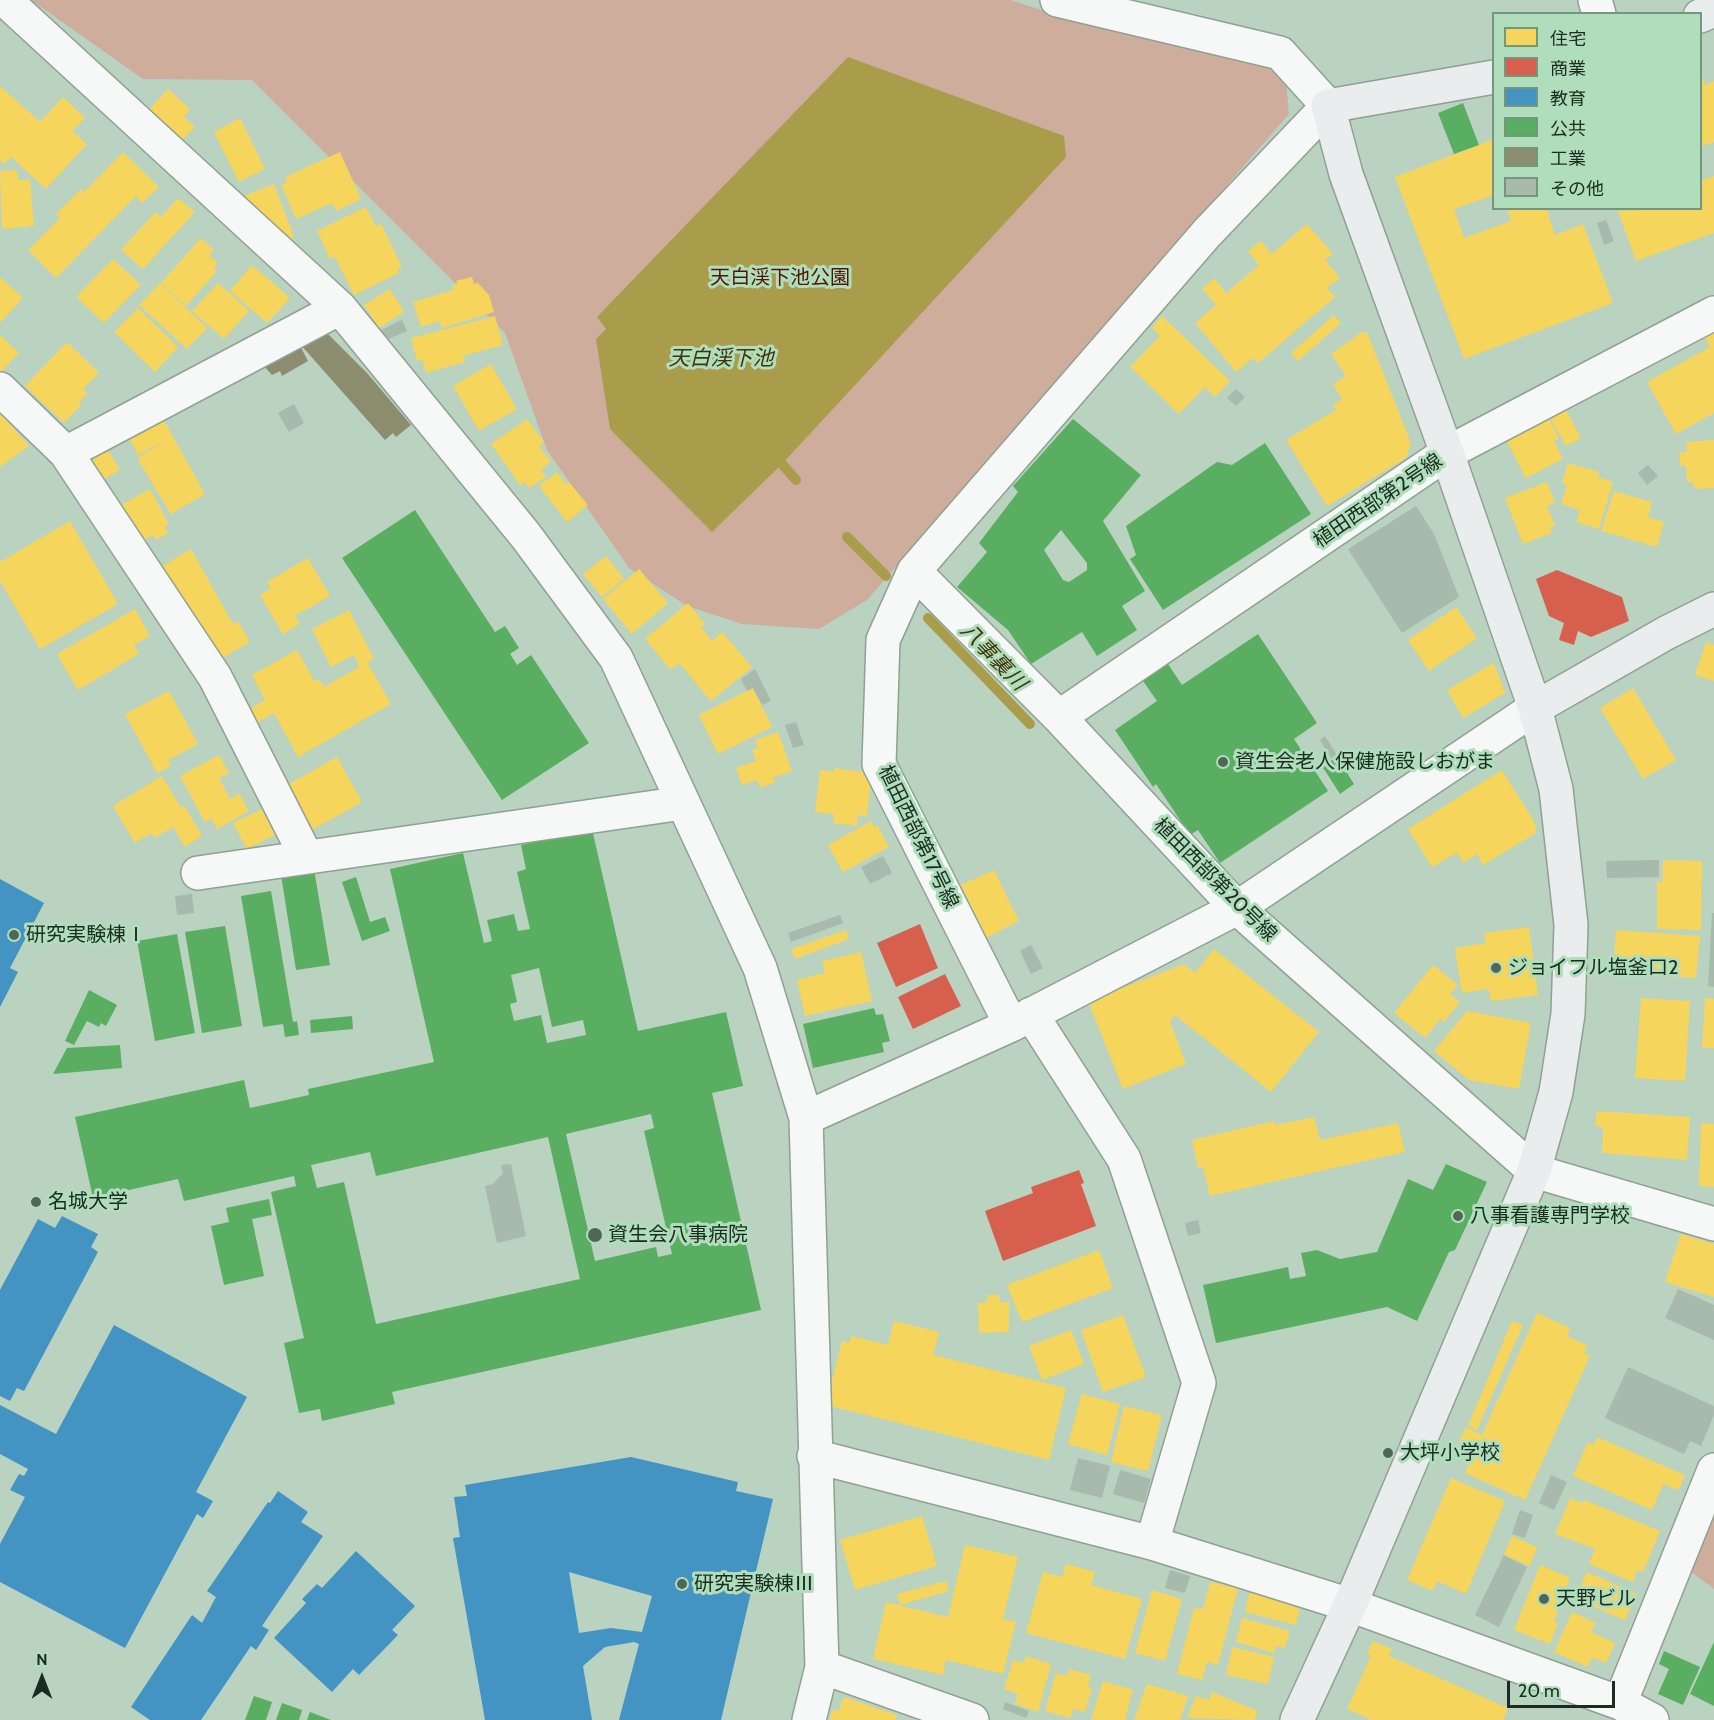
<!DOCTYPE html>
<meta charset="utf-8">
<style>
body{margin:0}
#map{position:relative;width:1714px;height:1720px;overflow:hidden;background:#bad2c0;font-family:Cabin,"Noto Sans JP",sans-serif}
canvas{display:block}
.legend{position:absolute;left:1492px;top:12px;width:210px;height:198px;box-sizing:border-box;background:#b0ddbb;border:2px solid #74967d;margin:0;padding:8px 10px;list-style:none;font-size:18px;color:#1a2c1f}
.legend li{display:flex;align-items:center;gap:12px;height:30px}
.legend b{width:30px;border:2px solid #74967d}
.north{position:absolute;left:12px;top:1648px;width:60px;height:60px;-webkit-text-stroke:4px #b0ddbb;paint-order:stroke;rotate:0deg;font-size:16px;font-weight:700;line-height:24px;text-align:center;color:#1a2c1f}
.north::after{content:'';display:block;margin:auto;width:21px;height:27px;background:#1a2c1f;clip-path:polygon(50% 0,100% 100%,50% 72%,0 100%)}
.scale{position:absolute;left:1507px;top:1681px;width:108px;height:27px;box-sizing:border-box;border:3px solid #1a2c1f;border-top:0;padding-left:8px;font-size:18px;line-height:21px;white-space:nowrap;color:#1a2c1f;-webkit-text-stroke:4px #b0ddbb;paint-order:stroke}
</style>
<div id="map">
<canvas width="1714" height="1720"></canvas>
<ul class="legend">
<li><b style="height:16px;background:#f6d55c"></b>住宅</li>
<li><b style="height:16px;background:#d6604d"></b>商業</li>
<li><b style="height:16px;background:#4393c3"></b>教育</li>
<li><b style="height:16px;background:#5aae61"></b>公共</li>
<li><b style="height:16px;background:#8c8c6e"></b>工業</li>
<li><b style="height:16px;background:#a7baac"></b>その他</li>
</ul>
<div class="north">N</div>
<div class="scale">20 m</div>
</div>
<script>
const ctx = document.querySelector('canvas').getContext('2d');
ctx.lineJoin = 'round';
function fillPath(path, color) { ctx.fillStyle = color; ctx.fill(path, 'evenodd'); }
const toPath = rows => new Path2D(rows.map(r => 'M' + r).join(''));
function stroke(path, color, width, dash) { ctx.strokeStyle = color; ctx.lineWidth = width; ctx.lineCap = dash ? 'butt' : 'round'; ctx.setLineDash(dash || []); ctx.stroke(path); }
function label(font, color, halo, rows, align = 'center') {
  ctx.font = font + ' Cabin,"Noto Sans JP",sans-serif'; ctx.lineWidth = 6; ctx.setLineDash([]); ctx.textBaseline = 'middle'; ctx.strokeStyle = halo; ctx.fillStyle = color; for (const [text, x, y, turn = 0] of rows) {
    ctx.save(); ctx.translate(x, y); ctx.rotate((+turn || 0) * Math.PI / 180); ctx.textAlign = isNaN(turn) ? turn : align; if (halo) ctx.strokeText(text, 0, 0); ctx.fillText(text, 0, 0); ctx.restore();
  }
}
const green = toPath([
 [31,0,1010,0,1089,25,1262,63,1286,81,1289,114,867,600,819,629,742,624,687,606,629,568,547,450,505,333,252,80,143,79],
 [1714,1515,1714,1589,1690,1571]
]);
const water = toPath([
 [848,57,1064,136,1066,157,782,464,712,532,610,429,596,339,606,329,597,317]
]);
const homes = toPath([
 [1701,74,1705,85,1714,81,1714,142,1700,147],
 [0,86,40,122,63,97,85,118,72,131,87,144,46,189,11,157,4,164,0,160],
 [168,89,190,109,184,117,195,127,177,145,144,115],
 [240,118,265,169,239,182,214,132],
 [1494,139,1494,195,1454,209,1464,238,1511,221,1507,208,1546,208,1555,235,1583,224,1613,303,1464,359,1395,177],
 [123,152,159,187,142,203,136,196,56,278,28,250,60,218,56,214,81,189,84,192],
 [340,152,361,199,336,211,332,203,296,219,281,185,287,182,285,177],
 [17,170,18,180,30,179,34,226,2,229,0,171],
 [1714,176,1714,233,1636,261,1618,211,1700,208,1700,181],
 [274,184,294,237,279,243,233,200],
 [178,198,195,212,143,269,121,250,155,212,161,217],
 [366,207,376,226,381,224,402,267,397,269,399,273,354,295,335,257,330,259,317,231],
 [1307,224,1333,254,1325,260,1340,278,1327,288,1335,297,1258,363,1253,358,1236,372,1195,323,1216,305,1202,289,1214,278,1226,293,1259,265,1248,251,1261,241,1272,254],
 [201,238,214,250,209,255,218,263,214,268,217,271,186,306,161,283],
 [113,259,141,285,104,323,76,297],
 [252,265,290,298,267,323,230,291],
 [0,277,23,298,0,323],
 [472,277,474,284,478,283,489,295,494,312,442,328,440,321,421,327,413,302,453,290,452,286,457,284,456,281],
 [160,283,207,328,187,349,139,305],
 [218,283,249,311,224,339,192,311],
 [390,289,404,312,379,328,364,305],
 [138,308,178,347,155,372,114,332],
 [1334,315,1341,323,1298,361,1291,353],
 [495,316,503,345,463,356,465,362,426,373,422,359,417,361,411,338],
 [1162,316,1230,381,1215,397,1205,387,1179,414,1130,367,1160,336,1152,328],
 [1714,328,1714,413,1676,434,1647,382,1710,347,1703,334],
 [1362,332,1367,332,1411,443,1406,458,1327,506,1286,440,1336,410,1333,405,1342,399,1333,384,1346,376,1331,354],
 [0,335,19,353,0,373],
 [67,342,99,373,83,389,88,393,79,402,82,404,64,423,25,386],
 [491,364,517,409,479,431,453,386],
 [1565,408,1581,438,1566,446,1549,416],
 [0,413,29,446,0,467],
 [161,415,205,494,171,514,137,458,167,440,138,455,127,434],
 [1549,418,1559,439,1554,441,1563,459,1526,478,1506,440],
 [527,419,544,442,539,446,551,462,541,470,546,477,529,488,524,482,520,485,491,444],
 [1714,440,1714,488,1694,489,1693,482,1687,482,1686,466,1680,466,1679,452,1687,452,1686,442],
 [107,449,120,470,99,482,87,461],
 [1568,463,1599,472,1598,477,1613,482,1599,529,1576,522,1580,510,1561,504,1567,485,1562,483],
 [557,472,566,484,569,482,588,505,567,522,539,486],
 [1547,482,1555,503,1547,506,1555,525,1550,527,1552,533,1523,544,1505,498],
 [150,489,169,524,165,526,168,533,156,540,153,535,135,545,114,509],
 [1614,491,1652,502,1648,517,1664,522,1657,547,1601,531],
 [70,521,118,604,40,649,0,581,0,562],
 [191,549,233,624,238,621,250,642,217,661,154,571],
 [606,556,624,579,602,597,583,574],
 [308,558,330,596,295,616,300,624,283,634,260,595,271,588,267,582],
 [639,569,668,603,632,634,603,599],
 [688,603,705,624,701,627,712,641,722,632,752,667,711,701,679,663,671,670,645,639],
 [1456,607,1477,638,1429,671,1408,640],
 [135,609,150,636,134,645,139,654,78,690,57,654],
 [349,610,374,659,367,662,391,704,298,757,274,713,255,724,247,710,265,700,252,675,297,650,315,682,319,679,324,687,359,667,354,655,331,667,312,629],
 [1706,642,1714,645,1714,681,1695,675],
 [1494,663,1505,693,1463,718,1447,690],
 [753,688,772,727,718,754,699,715],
 [1633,688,1676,760,1643,779,1600,708],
 [169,691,198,744,168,760,171,766,157,773,125,714],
 [778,732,792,771,773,778,775,782,760,788,757,780,742,785,736,768,756,761,752,750,758,748,755,740],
 [219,755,229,773,219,778,230,799,239,793,249,811,217,829,211,818,205,822,180,776],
 [337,757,362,802,307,833,282,788],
 [834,768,863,772,863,776,871,777,867,816,858,815,857,826,833,823,834,814,815,812,820,770,834,772],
 [1502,770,1535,823,1536,833,1483,865,1477,854,1463,863,1457,853,1432,867,1408,829],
 [162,776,181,808,184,805,202,836,185,847,173,827,154,838,151,833,135,843,113,806],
 [262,809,275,835,247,849,233,823],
 [871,821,874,827,877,825,889,847,843,872,828,845],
 [1663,860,1702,861,1701,930,1657,929,1657,882,1662,882],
 [994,870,1019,921,986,938,961,885],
 [1529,927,1538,995,1491,1001,1489,989,1462,993,1455,948,1486,943,1484,933],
 [846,930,849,939,795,959,791,949],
 [1616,930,1700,936,1696,978,1621,974,1623,957,1614,957],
 [1214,949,1319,1032,1271,1092,1175,1015,1170,1021,1186,1064,1123,1089,1088,1001,1184,964,1195,973],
 [861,952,872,1001,805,1016,797,980,825,973,822,961],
 [1433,965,1458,985,1450,994,1460,1002,1444,1022,1440,1019,1425,1038,1394,1013],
 [1641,998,1690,1001,1685,1081,1635,1078],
 [1705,998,1714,999,1714,1048,1702,1048],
 [1467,1011,1531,1023,1519,1089,1469,1080,1434,1051],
 [1597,1111,1690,1117,1687,1160,1602,1153,1603,1127,1595,1126],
 [1314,1117,1320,1140,1398,1123,1405,1152,1210,1196,1203,1167,1198,1168,1192,1140,1274,1121,1275,1125],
 [1701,1123,1714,1124,1714,1187,1699,1186],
 [1681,1234,1714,1244,1714,1297,1665,1282],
 [1099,1250,1113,1288,1022,1322,1007,1285],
 [987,1295,999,1295,1000,1302,1009,1302,1009,1332,979,1333,978,1303,987,1302],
 [1537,1313,1570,1328,1567,1336,1587,1345,1584,1353,1590,1356,1525,1500,1465,1473,1476,1449,1459,1441,1466,1427,1482,1435],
 [1123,1315,1146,1377,1103,1392,1081,1330],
 [894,1321,939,1332,933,1355,1066,1388,1049,1460,826,1405,842,1341,849,1343,851,1336,888,1345],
 [1512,1321,1523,1325,1477,1430,1468,1426],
 [1071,1330,1084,1364,1042,1380,1029,1346],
 [1082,1394,1120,1404,1107,1455,1068,1444],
 [1124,1406,1162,1415,1148,1471,1111,1462],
 [1597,1437,1685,1475,1679,1490,1663,1484,1652,1510,1573,1476,1588,1442,1594,1445],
 [1451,1478,1505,1501,1466,1594,1437,1581,1433,1591,1407,1580],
 [1570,1498,1583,1503,1584,1500,1660,1531,1643,1572,1637,1570,1633,1582,1589,1564,1595,1549,1555,1534],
 [922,1516,937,1566,855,1590,840,1540],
 [1512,1536,1537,1547,1530,1566,1504,1555],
 [965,1545,1018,1557,1003,1619,1016,1622,1003,1674,946,1660,943,1675,873,1659,886,1602,948,1617],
 [1066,1564,1095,1572,1091,1585,1142,1599,1125,1659,1026,1633,1043,1572,1062,1577],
 [1540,1565,1570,1578,1554,1621,1558,1623,1550,1644,1514,1630],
 [1587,1572,1637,1594,1625,1620,1575,1599],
 [946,1581,949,1591,900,1605,897,1594],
 [1210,1582,1238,1588,1218,1665,1207,1662,1202,1680,1177,1674,1194,1608,1203,1609],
 [1152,1590,1182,1599,1165,1661,1135,1653],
 [1250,1591,1298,1603,1297,1606,1300,1607,1296,1625,1245,1612],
 [1572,1612,1596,1623,1591,1632,1615,1643,1606,1663,1592,1657,1588,1667,1554,1652],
 [1242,1618,1290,1631,1285,1648,1276,1646,1274,1653,1236,1642],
 [1373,1641,1392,1649,1389,1656,1508,1708,1503,1720,1372,1720,1347,1709,1371,1656,1367,1654],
 [1232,1647,1274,1657,1268,1684,1226,1675],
 [1026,1656,1051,1664,1038,1712,1015,1704,1018,1694,1004,1689,1013,1660,1024,1663],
 [1069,1669,1091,1675,1088,1687,1092,1688,1085,1712,1073,1709,1070,1718,1045,1711,1056,1673,1067,1676],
 [1103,1681,1133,1690,1125,1720,1091,1720],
 [1147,1684,1188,1696,1180,1720,1134,1720],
 [1212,1692,1258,1711,1254,1720,1187,1718,1196,1696,1209,1700],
 [844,1697,897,1715,895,1720,829,1720,833,1709,839,1711]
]);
const shops = toPath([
 [1557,570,1622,597,1629,621,1591,637,1578,631,1574,645,1559,640,1564,623,1549,616,1536,579],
 [920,924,938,968,896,987,877,943],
 [945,974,961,1006,913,1029,898,997],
 [1079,1170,1084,1183,1081,1184,1096,1226,1003,1261,985,1211,1033,1193,1031,1187]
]);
const schools = toPath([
 [0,879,44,903,10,968,18,972,0,1007],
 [62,1216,98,1234,91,1247,98,1252,24,1391,17,1388,10,1401,0,1396,0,1290,38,1219,55,1228],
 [114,1325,247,1397,196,1492,213,1501,203,1518,197,1514,125,1648,0,1582,0,1544,25,1497,10,1490,19,1474,24,1476,28,1469,0,1454,0,1405,56,1434],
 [631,1457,738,1482,736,1491,773,1499,721,1720,619,1720,639,1644,634,1642,605,1647,583,1666,592,1720,485,1720,453,1538,460,1537,454,1497,467,1496,465,1485],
 [569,1572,652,1596,642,1632,611,1628,579,1633],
 [278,1491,308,1512,301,1522,323,1536,262,1626,269,1630,256,1650,251,1646,201,1720,150,1720,131,1707,192,1615,202,1623,216,1597,207,1591,268,1502,270,1503],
 [356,1551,415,1606,392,1630,398,1635,359,1675,353,1669,332,1692,274,1638,306,1603,302,1599,317,1584,322,1588]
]);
const public = toPath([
 [1463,103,1479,145,1454,154,1438,113],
 [1073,419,1141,475,1103,521,1145,591,1122,606,1137,630,1097,656,1082,632,1031,664,1008,630,957,587,987,552,979,543,1018,492,1013,486],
 [1061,530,1087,563,1087,570,1069,582,1063,580,1044,550],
 [1265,443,1311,514,1163,610,1130,559,1136,555,1126,526,1217,462,1232,465],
 [415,510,495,632,505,626,519,648,510,654,517,665,531,655,589,743,502,800,342,558],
 [1258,634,1317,723,1294,739,1328,791,1220,863,1198,830,1190,835,1156,784,1153,787,1115,730,1157,701,1143,681,1168,664,1182,685],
 [1337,757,1354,784,1340,794,1322,766],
 [592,829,638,1031,726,1012,743,1086,712,1093,761,1310,392,1392,395,1404,322,1421,320,1409,299,1413,284,1343,304,1338,271,1192,296,1186,294,1176,184,1201,178,1179,93,1198,75,1117,244,1080,250,1108,309,1095,308,1089,434,1062,390,869,463,853,484,943,492,941,487,920,514,914,518,931,530,929,517,872,526,869,521,845],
 [539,968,552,1027,583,1020,586,1035,547,1043,541,1015,514,1021,510,1004,517,1002,511,975],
 [651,1114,654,1128,644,1131,672,1254,658,1257,656,1247,595,1261,566,1134],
 [548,1137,580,1279,376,1324,344,1182,317,1188,311,1165,370,1152,376,1176],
 [314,869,330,965,296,970,281,875],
 [356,877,370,922,385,917,390,931,362,941,342,882],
 [271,891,293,1022,297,1021,299,1035,285,1037,283,1024,263,1027,241,896],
 [225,926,242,1026,202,1033,185,932],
 [177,934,195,1033,155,1041,137,941],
 [89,990,117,1005,106,1026,101,1023,99,1027,87,1021,74,1045,65,1041],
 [874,1008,876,1015,883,1014,890,1041,882,1043,884,1052,813,1068,803,1024],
 [352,1016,353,1029,311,1033,310,1020],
 [120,1045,122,1068,53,1074,67,1048],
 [1446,1164,1487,1182,1455,1250,1449,1252,1417,1321,1387,1307,1216,1343,1203,1285,1288,1267,1290,1279,1306,1276,1301,1253,1317,1250,1340,1259,1377,1252,1408,1179,1433,1190],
 [269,1199,272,1215,252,1219,264,1276,224,1285,211,1226,229,1222,226,1208],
 [1714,1642,1714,1706,1690,1694],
 [1664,1651,1700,1667,1683,1705,1658,1694,1669,1669,1659,1664],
 [254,1696,272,1702,266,1720,245,1720],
 [282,1703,302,1710,299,1720,276,1720],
 [310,1712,331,1720,307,1720]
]);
const industry = toPath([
 [323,329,367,373,411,425,396,437,393,433,385,440,300,344],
 [299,344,308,361,282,376,280,371,272,375,262,364]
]);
const stream = toPath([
 [782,464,796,480],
 [847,537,886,576],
 [928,618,1030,724]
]);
const building = toPath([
 [1606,220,1614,241,1604,245,1597,223],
 [402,320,407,331,386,340,381,330],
 [1236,389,1245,397,1236,406,1227,398],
 [294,404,304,423,289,432,278,413],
 [1648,465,1658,476,1647,485,1638,473],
 [1416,506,1434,534,1459,597,1402,633,1348,549],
 [755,669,771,701,762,705,753,688,747,691,741,679],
 [796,722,804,745,793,748,785,725],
 [1325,736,1337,755,1331,758,1320,740],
 [883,856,892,873,870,884,861,867],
 [1659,860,1659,877,1607,878,1606,861],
 [192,894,194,913,177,915,175,896],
 [1712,913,1714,913,1714,987,1708,986],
 [840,915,843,923,791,942,788,933],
 [1031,945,1043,968,1031,974,1020,951],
 [511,1164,526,1236,497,1243,485,1186,493,1184,503,1173,501,1165],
 [1198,1220,1201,1233,1188,1236,1185,1223],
 [1678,1289,1714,1305,1714,1340,1665,1318],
 [1628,1367,1714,1406,1714,1415,1701,1446,1690,1441,1684,1454,1605,1418],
 [1078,1458,1110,1466,1102,1498,1070,1490],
 [1120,1470,1151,1479,1144,1503,1113,1494],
 [1551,1475,1567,1482,1554,1510,1539,1503],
 [1520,1510,1533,1515,1525,1538,1512,1534],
 [1504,1555,1527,1567,1499,1627,1475,1615],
 [1170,1570,1190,1576,1185,1593,1165,1588],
 [1005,1702,1029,1711,1026,1718,1003,1709]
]);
const street = toPath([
 [5,0,340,308,526,536,616,658,760,968,806,1118,822,1667,809,1720],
 [1595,0,1599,14],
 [0,389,66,453,215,677,306,856],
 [66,453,340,308],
 [914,571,1059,717,1237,908,1534,1171,1714,1224],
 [1059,717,1447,453,1714,313],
 [198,873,683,803],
 [1031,1014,1124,1159,1199,1383,1152,1543],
 [1011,1025,879,764,883,640,914,571,1207,233,1328,106,1280,53,1057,0],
 [806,1118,1011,1025,1237,908,1535,708],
 [814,1456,1152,1543,1350,1605,1620,1703,1652,1720],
 [822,1667,972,1720],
 [1620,1703,1714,1470]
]);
const secondary = toPath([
 [1700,16,1714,10],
 [1535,708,1666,633,1714,609],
 [1297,1720,1350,1605,1534,1171,1556,1092,1568,1014,1571,925,1556,789,1535,708,1447,453,1346,174,1328,106,1494,77]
]);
const markers = [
 [1223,762,6,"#526657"],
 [14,935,6,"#526657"],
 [1496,968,6,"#526657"],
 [36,1202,6,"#526657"],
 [1458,1216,6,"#526657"],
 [595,1235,8,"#526657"],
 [1388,1453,6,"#526657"],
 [682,1584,6,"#526657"],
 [1544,1599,6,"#526657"]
];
const parkNames = [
 ["天白渓下池公園",780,278]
];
const streetNames = [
 ["植田西部第2号線",1378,501,-34],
 ["植田西部第17号線",918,837,64],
 ["植田西部第20号線",1215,880,45]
];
const poiNames = [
 ["資生会老人保健施設しおがま",1235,762],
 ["研究実験棟Ⅰ",26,935],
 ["ジョイフル塩釜口2",1508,968],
 ["名城大学",48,1202],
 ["八事看護専門学校",1470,1216],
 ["資生会八事病院",608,1235],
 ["大坪小学校",1400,1453],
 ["研究実験棟Ⅲ",694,1584],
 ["天野ビル",1556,1599]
];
const waterNames = [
 ["天白渓下池",721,359],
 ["八事裏川",993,657,46]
];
fillPath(green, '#cead9c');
fillPath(water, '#a99c4a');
fillPath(homes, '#f6d55c');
fillPath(shops, '#d6604d');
fillPath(schools, '#4393c3');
fillPath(public, '#5aae61');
fillPath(industry, '#8c8c6e');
stroke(stream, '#a99c4a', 10);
fillPath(building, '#a7baac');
stroke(street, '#8ea193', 36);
stroke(secondary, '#8ea193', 36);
stroke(street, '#f5f8f6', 33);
stroke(secondary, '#eaeded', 33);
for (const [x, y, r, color] of markers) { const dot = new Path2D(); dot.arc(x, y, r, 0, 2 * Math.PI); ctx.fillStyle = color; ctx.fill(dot); stroke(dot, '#b0ddbb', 2); }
label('20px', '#51160b', '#b0ddbb', parkNames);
label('20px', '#1a2c1f', '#b0ddbb', streetNames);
label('20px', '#1a2c1f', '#b0ddbb', poiNames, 'left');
label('italic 21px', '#403408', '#b0ddbb', waterNames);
</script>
